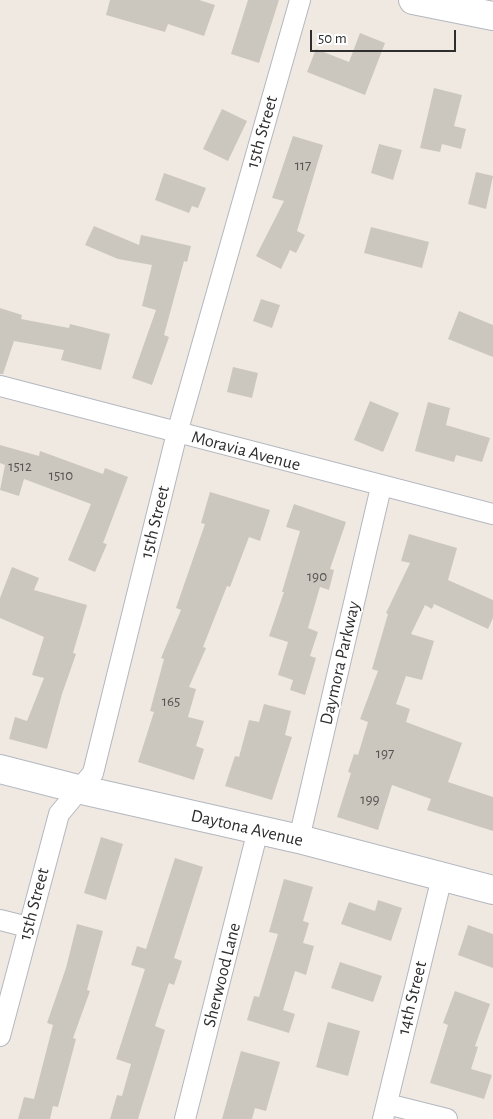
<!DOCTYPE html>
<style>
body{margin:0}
#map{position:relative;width:493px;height:1119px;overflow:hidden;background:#efe9e1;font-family:"Alegreya Sans",sans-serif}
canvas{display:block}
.scale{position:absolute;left:310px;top:30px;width:146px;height:22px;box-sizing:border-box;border:2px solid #2e2e2e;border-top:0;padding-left:6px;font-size:15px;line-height:18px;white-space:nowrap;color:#2e2e2e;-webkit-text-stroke:4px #fff;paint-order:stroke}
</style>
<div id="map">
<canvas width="493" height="1119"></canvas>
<div class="scale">50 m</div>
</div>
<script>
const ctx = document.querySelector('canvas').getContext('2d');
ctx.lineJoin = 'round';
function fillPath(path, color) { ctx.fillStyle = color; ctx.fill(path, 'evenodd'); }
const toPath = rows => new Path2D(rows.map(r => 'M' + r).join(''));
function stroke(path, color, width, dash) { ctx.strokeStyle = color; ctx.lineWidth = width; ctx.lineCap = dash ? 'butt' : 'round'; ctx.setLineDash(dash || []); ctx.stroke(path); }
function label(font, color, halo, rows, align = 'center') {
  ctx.font = font + ' "Alegreya Sans",sans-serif'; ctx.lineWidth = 4; ctx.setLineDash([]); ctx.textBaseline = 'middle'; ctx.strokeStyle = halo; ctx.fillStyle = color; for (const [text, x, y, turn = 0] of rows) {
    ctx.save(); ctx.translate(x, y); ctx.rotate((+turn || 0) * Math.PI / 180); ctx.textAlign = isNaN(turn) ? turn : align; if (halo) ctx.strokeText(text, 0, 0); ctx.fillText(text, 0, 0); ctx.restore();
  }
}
const building = toPath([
 [110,0,199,0,215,5,204,36,168,24,165,32,106,15],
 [248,0,279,0,259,63,231,54],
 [360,33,385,43,365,95,307,72,316,49,349,62],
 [434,88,462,95,454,126,466,129,461,149,442,144,440,152,420,148],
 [222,109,247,121,228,161,203,149],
 [293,136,323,145,297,231,305,235,296,253,290,250,281,269,256,256,284,201,272,198],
 [379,144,402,150,393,180,371,173],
 [476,172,493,176,486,209,468,204],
 [164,173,206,188,198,208,192,206,189,213,155,200],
 [94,226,139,245,141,235,191,246,187,262,184,261,164,335,169,337,152,385,132,378,156,310,142,306,152,265,118,259,85,245],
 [371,227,429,242,422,268,364,253],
 [261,299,280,305,272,328,253,321],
 [0,308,22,315,21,319,69,328,70,324,110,334,101,370,61,360,64,350,14,341,3,374,0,374],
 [459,311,493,325,493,357,448,339],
 [233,367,258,373,252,398,227,392],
 [370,401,399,413,383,452,354,440],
 [428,402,450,408,446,425,490,438,482,462,456,455,454,462,415,451],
 [0,445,39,456,40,451,103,474,105,468,128,477,103,543,107,544,95,572,68,560,91,504,24,479,19,496,0,490,5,465,0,463],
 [210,492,270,510,260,541,249,537,230,587,227,586,203,647,206,648,189,687,196,689,188,717,204,721,196,746,204,749,194,780,138,762,154,712,150,711,164,659,161,658,181,610,176,608,205,524,201,523],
 [294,504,346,522,330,569,334,570,329,590,320,587,308,628,318,632,310,656,316,658,305,695,290,690,293,680,278,675,288,642,269,636,284,592,282,592,300,531,286,527],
 [409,534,457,548,448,580,493,600,493,618,488,629,434,604,432,609,425,605,411,634,434,641,422,680,406,676,396,704,410,709,406,722,462,743,448,782,493,797,493,831,427,810,431,799,392,785,378,830,337,817,351,773,348,772,354,754,358,755,368,722,360,719,378,671,372,669,388,614,386,613,410,563,401,561],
 [12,567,39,578,34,590,87,605,73,653,76,654,62,694,47,749,9,739,15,717,27,721,44,678,32,675,44,637,0,618,0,598],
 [264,704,291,711,285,735,292,737,272,800,225,786,235,756,239,757,249,720,259,722],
 [101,837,123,844,106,900,84,893],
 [175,858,203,867,174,958,182,961,174,985,169,983,155,1026,165,1030,138,1119,110,1119,117,1095,122,1096,131,1064,116,1059,145,969,131,965,137,946,146,949],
 [284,879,313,887,303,921,309,923,303,943,314,946,306,975,295,971,283,1010,295,1014,289,1033,247,1020,254,996,259,997,278,934,269,932],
 [378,900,402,908,391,941,341,924,349,902,375,911],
 [77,924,103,931,87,990,90,991,73,1038,76,1039,58,1107,53,1106,50,1119,18,1119,24,1097,34,1099,53,1025,47,1023,66,968],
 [468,925,493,934,493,968,458,955],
 [340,962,382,976,373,1002,331,988],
 [455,991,490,1004,475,1046,478,1047,471,1069,492,1075,484,1099,430,1083,448,1025,443,1023],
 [328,1022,360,1031,348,1076,316,1067],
 [241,1051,280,1062,266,1111,255,1108,252,1119,222,1119]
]);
const street = toPath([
 [0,386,493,514],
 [299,839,381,487],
 [0,920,28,927],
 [0,1036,59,814,93,773,177,433,300,0],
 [387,1104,447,1119],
 [185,1119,258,830],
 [383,1119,442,877]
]);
const secondary = toPath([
 [413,0,493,16],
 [0,769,78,789,299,839,493,890]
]);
const numberNames = [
 ["117",303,165],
 ["1512",20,466],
 ["1510",61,475],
 ["190",317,576],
 ["165",171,701],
 ["197",385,753],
 ["199",370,799]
];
const streetNames = [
 ["15th Street",262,132,-74],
 ["Moravia Avenue",246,451,15],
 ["15th Street",155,522,-76],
 ["Daymora Parkway",340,663,-77],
 ["Daytona Avenue",247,828,13],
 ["15th Street",34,904,-75],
 ["Sherwood Lane",222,975,-76],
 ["14th Street",412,998,-76]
];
fillPath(building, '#cbc7bf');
stroke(street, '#b4b7c1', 22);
stroke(secondary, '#b4b7c1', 30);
stroke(street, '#fff', 20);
stroke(secondary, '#fff', 28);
label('15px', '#555452', null, numberNames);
label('18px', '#2e2e2e', '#fff', streetNames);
</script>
